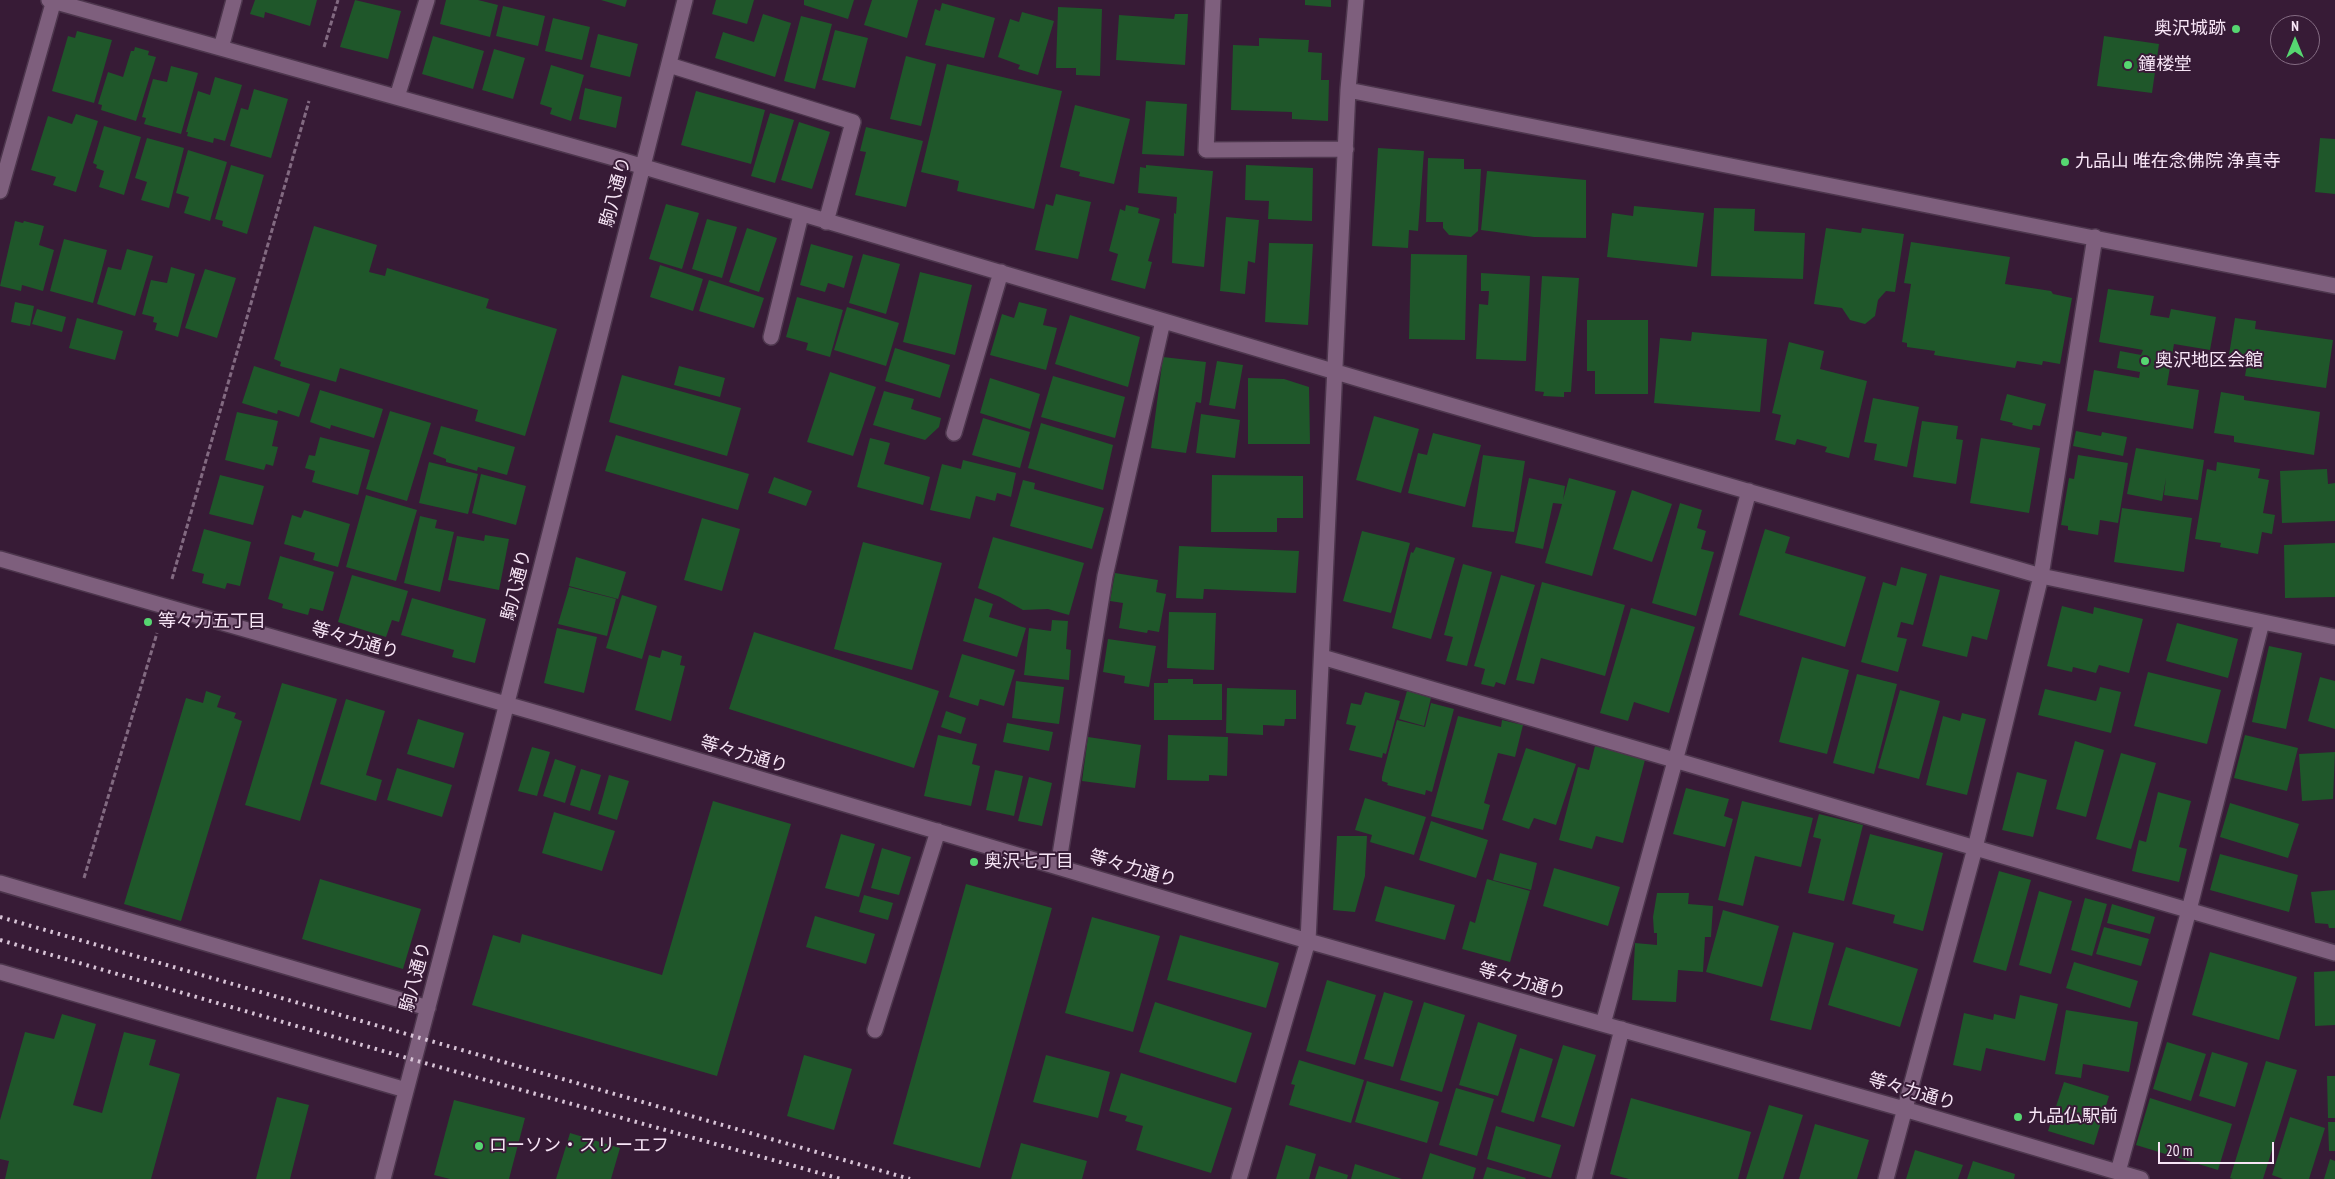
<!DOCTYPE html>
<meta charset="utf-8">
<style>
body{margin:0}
#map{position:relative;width:2335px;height:1179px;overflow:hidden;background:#371b36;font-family:"PT Sans Narrow",sans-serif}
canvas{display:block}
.north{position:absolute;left:2270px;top:15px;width:50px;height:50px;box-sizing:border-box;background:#371b36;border:1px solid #846c83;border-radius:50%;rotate:0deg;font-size:14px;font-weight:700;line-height:20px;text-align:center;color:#f7e5f6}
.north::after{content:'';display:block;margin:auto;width:18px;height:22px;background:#56d671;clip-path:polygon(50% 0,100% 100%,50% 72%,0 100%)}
.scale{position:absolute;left:2158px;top:1142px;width:116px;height:22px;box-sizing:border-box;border:2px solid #f7e5f6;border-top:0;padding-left:6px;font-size:15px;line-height:18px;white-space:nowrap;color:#f7e5f6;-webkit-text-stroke:4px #371b36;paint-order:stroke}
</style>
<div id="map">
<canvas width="2335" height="1179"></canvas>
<div class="north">N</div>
<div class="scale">20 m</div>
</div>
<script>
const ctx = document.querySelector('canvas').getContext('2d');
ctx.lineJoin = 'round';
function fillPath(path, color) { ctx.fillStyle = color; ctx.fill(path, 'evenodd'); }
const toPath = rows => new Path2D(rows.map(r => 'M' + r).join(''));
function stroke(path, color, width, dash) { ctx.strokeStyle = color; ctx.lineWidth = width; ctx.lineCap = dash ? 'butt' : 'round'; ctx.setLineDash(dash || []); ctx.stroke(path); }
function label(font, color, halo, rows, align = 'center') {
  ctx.font = font + ' "PT Sans Narrow","Noto Sans JP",sans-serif'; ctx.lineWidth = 4; ctx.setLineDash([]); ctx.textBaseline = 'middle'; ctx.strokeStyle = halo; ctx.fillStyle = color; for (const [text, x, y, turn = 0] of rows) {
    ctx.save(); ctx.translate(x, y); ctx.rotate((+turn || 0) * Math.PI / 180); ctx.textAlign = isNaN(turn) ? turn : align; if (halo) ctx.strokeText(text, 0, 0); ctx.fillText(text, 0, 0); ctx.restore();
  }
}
const building = toPath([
 [255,0,317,0,310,26,265,12,264,18,250,14],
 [355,0,401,11,388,59,340,47],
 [446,0,478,0,498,5,490,37,440,24],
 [601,0,627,0,625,7],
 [716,0,754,0,747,24,712,14],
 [804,0,854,0,848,19,804,5],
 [872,0,918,0,907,38,864,25],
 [1305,0,1331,0,1331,7,1305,5],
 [942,3,995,18,984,58,925,45,935,9,940,11],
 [503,6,545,16,538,46,496,36],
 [1058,7,1102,9,1100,76,1076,75,1076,68,1056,68],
 [1022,12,1054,21,1038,75,1018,69,1020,65,998,57,1010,19,1019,22],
 [763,14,791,23,775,77,715,58,723,32,754,42],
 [1175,14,1188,14,1185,65,1116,60,1119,15,1174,19],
 [801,16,832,24,815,89,784,81],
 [553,18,590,27,582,60,545,51],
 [835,30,868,38,855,88,822,80],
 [77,31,112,40,94,103,52,91,68,36,75,38],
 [598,34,638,44,630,77,590,67],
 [433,36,484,51,473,89,422,74],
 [2104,36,2159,44,2152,93,2097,86],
 [1259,38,1309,40,1308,52,1322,53,1321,80,1329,80,1328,121,1292,119,1292,112,1231,110,1233,45,1259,46],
 [135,47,149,51,148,55,156,57,136,121,101,110,102,105,98,104,108,72,123,77,131,51,134,51],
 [494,49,525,58,513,99,482,90],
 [906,56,936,64,921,126,890,119],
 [947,64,1062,91,1034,209,957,191,959,181,921,172],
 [551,65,584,75,571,121,550,114,552,108,540,104],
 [171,66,198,73,181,134,144,124,146,118,142,117,153,79,167,82],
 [215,77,242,85,225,141,214,138,213,143,187,136,188,132,186,132,198,91,210,95],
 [585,88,622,97,616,128,579,119],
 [254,89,288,99,271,158,230,146,241,108,248,110],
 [696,91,765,110,751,164,681,145],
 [1146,101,1187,104,1184,156,1142,154],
 [1075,105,1130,119,1114,184,1079,176,1080,172,1060,167],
 [770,113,794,120,775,183,751,176],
 [76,114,98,121,76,192,53,185,56,177,31,170,48,116,72,124],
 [799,122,830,132,812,189,781,180],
 [104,126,141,137,124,195,99,187,104,171,96,168,97,165,93,163],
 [866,127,923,141,906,207,855,195,866,152,860,151],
 [147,138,184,148,169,208,141,200,147,182,135,178],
 [2320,138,2335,139,2335,194,2315,192],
 [1378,148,1424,151,1418,231,1409,230,1408,248,1372,246],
 [188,150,227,162,210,221,184,213,189,197,176,193],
 [1428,158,1464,159,1464,169,1481,169,1478,231,1471,237,1449,235,1443,228,1443,222,1426,222],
 [231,165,264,175,247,234,222,226,223,221,215,219],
 [1146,165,1213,171,1204,267,1172,263,1174,213,1176,214,1177,197,1138,193,1140,167,1146,168],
 [1246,165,1313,168,1312,221,1268,219,1269,201,1245,200],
 [1487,171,1586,180,1586,238,1534,237,1481,230],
 [1056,194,1091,202,1078,259,1035,250,1046,204,1053,206],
 [666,204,699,213,682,269,649,259],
 [1126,205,1139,208,1138,213,1160,219,1148,261,1152,262,1145,289,1111,280,1118,254,1109,251,1120,209,1125,211],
 [1634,206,1704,213,1697,267,1607,257,1612,213,1633,216],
 [1714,208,1755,209,1754,231,1805,233,1803,279,1711,276],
 [1226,217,1259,220,1255,263,1248,261,1245,294,1220,291],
 [707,219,737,227,722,278,692,269],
 [15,221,23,223,24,221,44,226,39,245,54,250,43,291,22,285,21,291,0,286],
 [314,226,377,245,369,272,385,276,387,268,489,299,486,308,557,329,525,436,475,421,478,410,340,368,336,382,280,366,281,362,274,359],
 [747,228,777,238,759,292,729,282],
 [1826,228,1861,233,1862,228,1904,234,1895,292,1886,291,1878,300,1875,316,1865,324,1850,320,1842,308,1814,304],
 [64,239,107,250,93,303,50,291],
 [1911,242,2010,257,2005,284,2051,291,2053,294,2072,298,2060,364,2043,361,2042,365,2017,361,2015,368,1934,355,1935,351,1907,347,1907,343,1902,342,1911,284,1904,283],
 [1269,243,1313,244,1308,325,1265,322],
 [811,244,853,256,844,288,828,283,825,292,800,285],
 [127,249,153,256,135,316,97,304,108,267,121,270],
 [863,254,900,264,886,314,849,303],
 [1411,254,1467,255,1465,340,1409,339],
 [660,265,703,279,693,311,650,297],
 [171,267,195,274,178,337,155,330,157,323,153,322,154,317,142,314,151,280,167,283],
 [205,269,236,278,217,338,185,328],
 [920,272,972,285,955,355,903,342],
 [1481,273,1530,276,1526,361,1476,359,1479,304,1488,305,1489,291,1481,291],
 [1542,276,1579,278,1571,392,1564,392,1564,397,1543,396,1544,392,1535,391],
 [709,280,764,298,754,328,699,311],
 [2108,289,2154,296,2150,315,2169,318,2171,309,2216,317,2210,350,2174,344,2167,385,2199,390,2193,429,2087,411,2094,370,2139,378,2140,372,2117,368,2120,351,2141,355,2143,350,2099,342],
 [797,297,843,310,830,357,806,350,808,343,786,337],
 [15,302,34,306,30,326,11,322],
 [1019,302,1047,309,1043,325,1057,328,1046,370,990,355,1002,314,1014,318],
 [847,307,899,323,886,366,834,350],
 [37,309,66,317,62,332,32,324],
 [1070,315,1140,337,1128,387,1055,364],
 [77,318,123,331,115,360,69,348],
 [2235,318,2256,321,2255,329,2333,340,2326,388,2245,376,2247,364,2228,361],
 [1587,320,1648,320,1648,394,1595,394,1595,371,1587,371],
 [1692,332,1767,339,1760,412,1654,403,1660,338,1691,341],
 [1789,342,1824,351,1820,369,1867,381,1849,458,1825,452,1827,447,1797,439,1795,445,1775,440,1781,415,1772,413],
 [895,348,950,365,940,398,885,381],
 [1163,357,1206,362,1201,403,1196,402,1186,453,1151,448],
 [1217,361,1243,365,1235,409,1209,405],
 [254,366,310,384,299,417,278,410,277,414,242,403],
 [679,366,725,378,720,397,674,385],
 [830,372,876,387,853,456,807,442],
 [622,375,741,408,727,456,609,422],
 [1053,376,1125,397,1115,438,1041,417],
 [990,378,1040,394,1030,429,980,413],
 [1248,378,1284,379,1309,387,1310,444,1248,444],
 [320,390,383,409,374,438,331,425,330,429,310,422],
 [884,391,914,399,911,409,941,418,939,427,925,440,873,425],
 [2221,392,2244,396,2244,400,2320,412,2314,455,2234,442,2234,436,2214,433],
 [2007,394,2046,404,2040,426,2033,425,2032,430,2012,425,2013,423,2000,420],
 [1873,398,1919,407,1907,467,1874,460,1877,444,1864,442],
 [390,411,431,423,407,501,366,489],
 [237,412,278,421,272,446,278,447,273,466,266,464,264,470,225,460],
 [1201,414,1240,420,1235,458,1196,453],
 [1374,416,1419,429,1401,493,1356,480],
 [983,418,1030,432,1020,468,972,455],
 [1922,421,1958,426,1956,439,1963,440,1956,484,1913,477],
 [1041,423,1113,445,1103,490,1028,468],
 [441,426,515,447,507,475,478,467,477,471,446,462,446,459,433,454],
 [2076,431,2101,436,2102,432,2127,437,2123,456,2073,446],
 [1433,433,1481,445,1465,507,1408,493,1418,453,1427,455],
 [616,435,749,474,738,510,605,471],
 [320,437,370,450,358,495,312,482,315,471,305,468,309,455,315,456],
 [870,438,890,443,884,464,930,477,923,505,857,487],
 [1981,438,2040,448,2029,513,1970,503],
 [2136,448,2204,460,2198,500,2164,495,2166,478,2162,501,2127,494],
 [1483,455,1525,461,1514,532,1472,527],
 [2078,455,2128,463,2118,523,2100,520,2098,535,2068,530,2068,526,2061,525,2069,478,2074,479],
 [963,460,1016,473,1011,497,997,493,995,501,976,496,970,519,930,510,942,464,961,469],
 [429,462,478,474,468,514,419,503],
 [2217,462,2260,469,2258,478,2269,480,2263,513,2275,515,2272,534,2262,532,2258,554,2220,547,2221,543,2195,539,2207,469,2216,471],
 [2327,469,2328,484,2335,483,2335,521,2282,523,2280,471],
 [481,474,526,486,516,525,472,513],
 [220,475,264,486,253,525,209,514],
 [1212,475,1303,476,1303,518,1277,518,1277,532,1211,532],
 [774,477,812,491,806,506,768,493],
 [1529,478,1565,486,1563,500,1569,478,1616,491,1592,576,1545,563,1562,504,1553,503,1543,549,1515,543],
 [1023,480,1035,483,1034,489,1104,508,1092,549,1010,526],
 [1632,490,1672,504,1652,562,1613,549],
 [366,495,417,510,396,581,346,567],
 [1680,503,1702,510,1697,528,1706,531,1701,549,1714,552,1696,616,1652,603],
 [2122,508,2192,518,2184,572,2114,562],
 [304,510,350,524,338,567,313,560,315,553,284,544,292,515,301,518],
 [420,516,437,520,435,528,454,532,440,592,404,583],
 [702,518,740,529,722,591,684,580],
 [204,529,251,542,240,586,227,583,225,589,202,583,204,574,192,571],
 [1765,529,1790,537,1785,553,1866,577,1845,647,1739,615],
 [1362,531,1410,543,1391,613,1343,601],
 [485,535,509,539,499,590,448,580,457,536,484,541],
 [993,537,1084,563,1069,615,1048,609,1023,610,1000,597,978,588],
 [863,542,942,563,912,670,834,649],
 [2335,543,2335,597,2285,598,2284,545],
 [1179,546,1299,551,1296,593,1204,589,1203,599,1176,598],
 [1416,547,1455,558,1431,639,1392,628,1411,552,1413,553],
 [280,556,334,572,323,611,310,608,308,615,282,608,283,604,268,599],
 [576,557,626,572,618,599,569,586],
 [1463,564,1492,572,1467,666,1446,661,1453,637,1444,635],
 [1901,567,1927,574,1913,625,1901,622,1897,637,1907,639,1898,672,1861,662,1883,582,1896,586],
 [1115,573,1158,580,1156,592,1166,594,1159,632,1148,630,1147,633,1119,628,1123,603,1110,601],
 [352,575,408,591,399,622,392,620,386,637,338,622],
 [1501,575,1535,585,1505,685,1496,682,1494,687,1481,684,1485,669,1474,666],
 [1940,575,2000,590,1987,640,1972,636,1967,657,1922,646],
 [1542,582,1625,605,1605,676,1541,658,1534,684,1516,680],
 [569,587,616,599,607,636,558,624],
 [622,595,657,606,642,659,606,648],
 [412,598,486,619,475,663,452,657,454,650,401,635],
 [975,598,993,604,989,617,1026,628,1017,657,963,641],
 [2062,606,2093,614,2094,607,2143,619,2129,673,2099,665,2096,673,2073,667,2072,672,2047,666],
 [1631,608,1695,627,1669,713,1634,702,1628,721,1600,713],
 [1169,612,1216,613,1214,670,1167,668],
 [1052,620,1068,621,1066,649,1071,650,1069,680,1024,675,1029,628,1051,631],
 [2177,623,2238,639,2228,678,2166,661],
 [557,628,597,637,584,693,544,683],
 [754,632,939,691,914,768,729,709],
 [1108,639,1156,646,1149,687,1124,683,1125,676,1103,672],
 [2269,646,2302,653,2286,729,2252,722],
 [662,650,682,656,680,665,685,666,671,721,635,710,649,655,660,658],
 [962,654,1015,670,1004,706,980,699,978,706,949,697],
 [1802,657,1849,670,1827,754,1779,742],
 [2148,672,2221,690,2207,744,2134,726],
 [1857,674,1897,684,1874,774,1833,763],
 [2320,677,2335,681,2335,729,2308,721],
 [1168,679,1193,679,1193,684,1222,684,1222,720,1154,720,1154,683,1168,683],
 [1016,681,1064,687,1059,724,1012,718],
 [282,683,337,699,300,821,245,805],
 [2100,687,2121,692,2111,733,2038,715,2045,689,2096,701],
 [1227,688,1296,690,1296,719,1285,719,1284,726,1263,725,1263,735,1226,733],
 [1900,690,1940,701,1919,779,1878,768],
 [206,691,221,696,217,707,236,713,234,718,242,721,181,921,124,904,186,698,203,703],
 [1407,691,1431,698,1424,726,1399,719],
 [1365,692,1400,701,1386,754,1383,753,1382,758,1349,750,1356,726,1346,724,1351,703,1361,705],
 [346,699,385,711,366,775,382,780,376,801,320,784],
 [1431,703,1454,709,1432,792,1426,790,1425,795,1387,785,1388,783,1382,781,1382,777,1397,720,1425,727],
 [946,711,966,718,961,734,941,727],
 [1962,713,1986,719,1967,795,1926,785,1943,716,1960,721],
 [1458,716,1501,727,1502,720,1523,725,1515,757,1498,753,1484,803,1490,805,1483,830,1431,816],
 [418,719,464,733,454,768,407,754],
 [1007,723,1053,732,1049,751,1003,742],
 [938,735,977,744,972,764,980,766,971,806,924,796],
 [1168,735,1228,737,1227,776,1209,775,1209,781,1167,780],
 [2245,735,2298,748,2287,791,2234,778],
 [1088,737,1141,745,1135,788,1082,781],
 [2075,741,2104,750,2086,817,2056,809],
 [1595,746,1645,760,1623,843,1596,836,1592,849,1559,840,1578,767,1589,770],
 [532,747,550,752,537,796,518,791],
 [1526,748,1576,764,1556,825,1534,818,1529,829,1502,820],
 [2335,752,2333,799,2302,801,2299,754],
 [2121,753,2156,763,2131,849,2096,839],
 [555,759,576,766,565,803,543,796],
 [397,768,452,785,442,817,387,800],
 [581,769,601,775,590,811,570,805],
 [995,770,1023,776,1014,816,986,810],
 [2017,772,2047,780,2033,837,2002,830],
 [609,775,629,781,617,820,598,814],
 [1029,777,1052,783,1042,826,1018,821],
 [1686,788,1729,799,1724,816,1733,819,1725,847,1673,834],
 [2158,792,2191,801,2179,847,2187,849,2179,882,2132,871,2139,840,2146,842],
 [1365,798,1426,817,1414,855,1370,842,1372,835,1355,830],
 [713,801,791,824,717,1076,472,1005,493,935,520,943,522,934,662,975],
 [1742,801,1813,818,1801,867,1755,856,1743,906,1718,900],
 [2230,803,2299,824,2288,858,2220,837],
 [554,812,615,831,602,871,542,853],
 [1819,814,1863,825,1844,901,1808,893,1821,839,1813,837],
 [1431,821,1488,840,1476,878,1419,860],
 [841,834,875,844,859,897,825,888],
 [1870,834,1943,853,1923,931,1893,923,1895,915,1852,904],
 [1337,836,1367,836,1365,876,1355,912,1333,910],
 [882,848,911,857,899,895,871,888],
 [1500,853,1537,863,1531,890,1493,880],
 [2220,854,2298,875,2289,912,2210,890],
 [1554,868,1620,887,1608,926,1543,906],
 [1999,871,2031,880,2006,971,1973,962],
 [320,879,421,909,403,969,302,939],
 [1487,879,1530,891,1510,962,1462,949,1470,921,1475,923],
 [966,884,1052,908,980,1168,893,1144],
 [1385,886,1455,905,1445,940,1375,921],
 [2335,890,2335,928,2329,928,2328,924,2315,923,2311,892],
 [2039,891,2072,901,2051,974,2019,965],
 [1657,893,1689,893,1688,904,1713,906,1711,937,1705,937,1703,972,1678,970,1676,1002,1632,1000,1635,943,1657,945,1657,933,1654,933,1653,917],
 [864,895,893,903,888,920,859,912],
 [2085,898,2107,904,2092,956,2071,950],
 [2112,904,2155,917,2150,934,2107,923],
 [1723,910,1779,926,1762,987,1706,972],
 [815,916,875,934,866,964,806,947],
 [1092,917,1160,936,1133,1032,1065,1013],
 [2104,927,2149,939,2141,966,2096,954],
 [1793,932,1834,943,1811,1030,1770,1020],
 [1180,935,1279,963,1266,1008,1167,980],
 [1846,947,1918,969,1900,1027,1828,1005],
 [2210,952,2297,977,2279,1040,2192,1015],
 [2074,962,2138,981,2130,1008,2066,988],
 [2335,971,2335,1025,2315,1026,2314,972],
 [1327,980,1376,995,1355,1065,1306,1051],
 [1384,992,1413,1001,1393,1067,1364,1059],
 [2020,995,2058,1004,2045,1061,1986,1048,1981,1071,1953,1065,1964,1013,1993,1020,1994,1014,2015,1019],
 [1155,1002,1252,1033,1236,1083,1139,1052],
 [1424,1002,1465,1015,1442,1092,1400,1080],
 [2066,1010,2138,1022,2129,1072,2083,1064,2081,1078,2055,1074],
 [62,1014,96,1024,73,1105,102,1113,124,1032,156,1040,149,1065,180,1074,151,1179,5,1179,9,1161,0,1159,0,1120,25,1032,54,1039],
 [1478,1022,1517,1035,1498,1096,1459,1085],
 [2167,1042,2206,1054,2191,1101,2153,1089],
 [1563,1045,1596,1055,1574,1127,1541,1117],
 [1520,1048,1553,1059,1534,1122,1501,1112],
 [2212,1052,2248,1063,2235,1107,2199,1096],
 [804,1055,852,1069,834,1130,787,1116],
 [1046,1055,1110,1072,1098,1118,1033,1102],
 [1299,1060,1364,1080,1351,1123,1289,1105,1295,1085,1291,1084],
 [2266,1061,2297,1070,2263,1179,2233,1179,2230,1178],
 [1121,1073,1232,1108,1211,1173,1136,1150,1143,1126,1125,1121,1127,1116,1109,1111],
 [2327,1076,2335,1076,2335,1118,2328,1118],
 [1367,1081,1439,1102,1427,1143,1355,1122],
 [2064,1082,2109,1096,2094,1145,2048,1131],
 [1456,1088,1494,1099,1477,1156,1439,1145],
 [277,1097,309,1105,290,1179,256,1179],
 [1631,1098,1751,1132,1738,1179,1629,1179,1610,1174],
 [2150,1098,2232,1124,2218,1170,2136,1145],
 [454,1100,525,1118,509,1179,450,1179,434,1175],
 [1769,1105,1803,1115,1783,1179,1746,1179],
 [2290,1117,2325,1128,2309,1179,2283,1179,2272,1175],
 [2328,1122,2335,1122,2335,1151,2329,1151],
 [1815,1124,1869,1140,1857,1179,1799,1179],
 [1496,1126,1561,1145,1551,1178,1487,1159],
 [570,1133,620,1148,611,1179,556,1179],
 [1021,1143,1087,1161,1082,1179,1011,1179],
 [1286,1145,1316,1154,1309,1179,1276,1179],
 [1915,1150,1963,1165,1958,1179,1906,1179],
 [1430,1153,1476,1168,1473,1179,1422,1179],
 [2330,1159,2335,1161,2335,1179,2324,1179],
 [1973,1161,2015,1174,2014,1179,1967,1179],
 [1355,1164,1402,1179,1351,1179],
 [1319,1166,1348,1175,1347,1179,1315,1179],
 [1487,1167,1526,1178,1525,1179,1483,1179]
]);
const path = toPath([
 [324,47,338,0],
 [172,579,309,101],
 [84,878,157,633]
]);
const minor = toPath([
 [49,0,614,158,1363,380,2041,576,2335,637],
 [1213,0,1206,150,1346,149],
 [221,48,234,0],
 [669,65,853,122,826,222],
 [1348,90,2335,286],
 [397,97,427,0],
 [0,191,54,0],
 [771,337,801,215],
 [954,433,1001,272],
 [0,559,551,717,1308,941,1904,1109,2141,1179],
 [1322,657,2335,953],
 [1058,867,1105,576,1163,321],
 [0,883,428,1008],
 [0,972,406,1090],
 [1603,1024,1749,491],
 [875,1030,938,831],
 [2118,1172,2189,910,2262,622],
 [383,1179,496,746,685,0],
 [1239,1179,1308,941,1348,90,1356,0],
 [1584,1179,1622,1029],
 [1886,1179,1975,848,2041,576,2095,237]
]);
const rail = toPath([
 [0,917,910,1179],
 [0,940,414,1060,841,1179]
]);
const markers = [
 [2236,29,5,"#56d671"],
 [2128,65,5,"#56d671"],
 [2065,162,5,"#56d671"],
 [2145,361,5,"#56d671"],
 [148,622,5,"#56d671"],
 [974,862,5,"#56d671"],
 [2018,1117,5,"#56d671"],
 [479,1146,5,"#56d671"]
];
const poiNames = [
 ["奥沢城跡",2226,29,"right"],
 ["鐘楼堂",2138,65],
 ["九品山 唯在念佛院 浄真寺",2075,162],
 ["奥沢地区会館",2155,361],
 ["等々力五丁目",158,622],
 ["奥沢七丁目",984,862],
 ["九品仏駅前",2028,1117],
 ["ローソン・スリーエフ",489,1146]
];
const streetNames = [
 ["駒八通り",616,192,-75],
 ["駒八通り",517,585,-76],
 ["等々力通り",355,641,16],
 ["等々力通り",744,755,16],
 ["等々力通り",1133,869,16],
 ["駒八通り",416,977,-75],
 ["等々力通り",1522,982,16],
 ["等々力通り",1912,1092,16]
];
fillPath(building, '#1f572a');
stroke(minor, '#4d364d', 18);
stroke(path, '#826a81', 3, [5, 2.5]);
stroke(minor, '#7e5f7d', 15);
stroke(rail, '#d7c3d6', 4, [2.5, 5]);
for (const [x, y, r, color] of markers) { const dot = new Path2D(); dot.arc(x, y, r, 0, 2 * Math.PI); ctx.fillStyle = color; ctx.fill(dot); stroke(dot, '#371b36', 2); }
label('18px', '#f7e5f6', '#371b36', poiNames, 'left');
label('18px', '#f7e5f6', '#371b36', streetNames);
</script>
